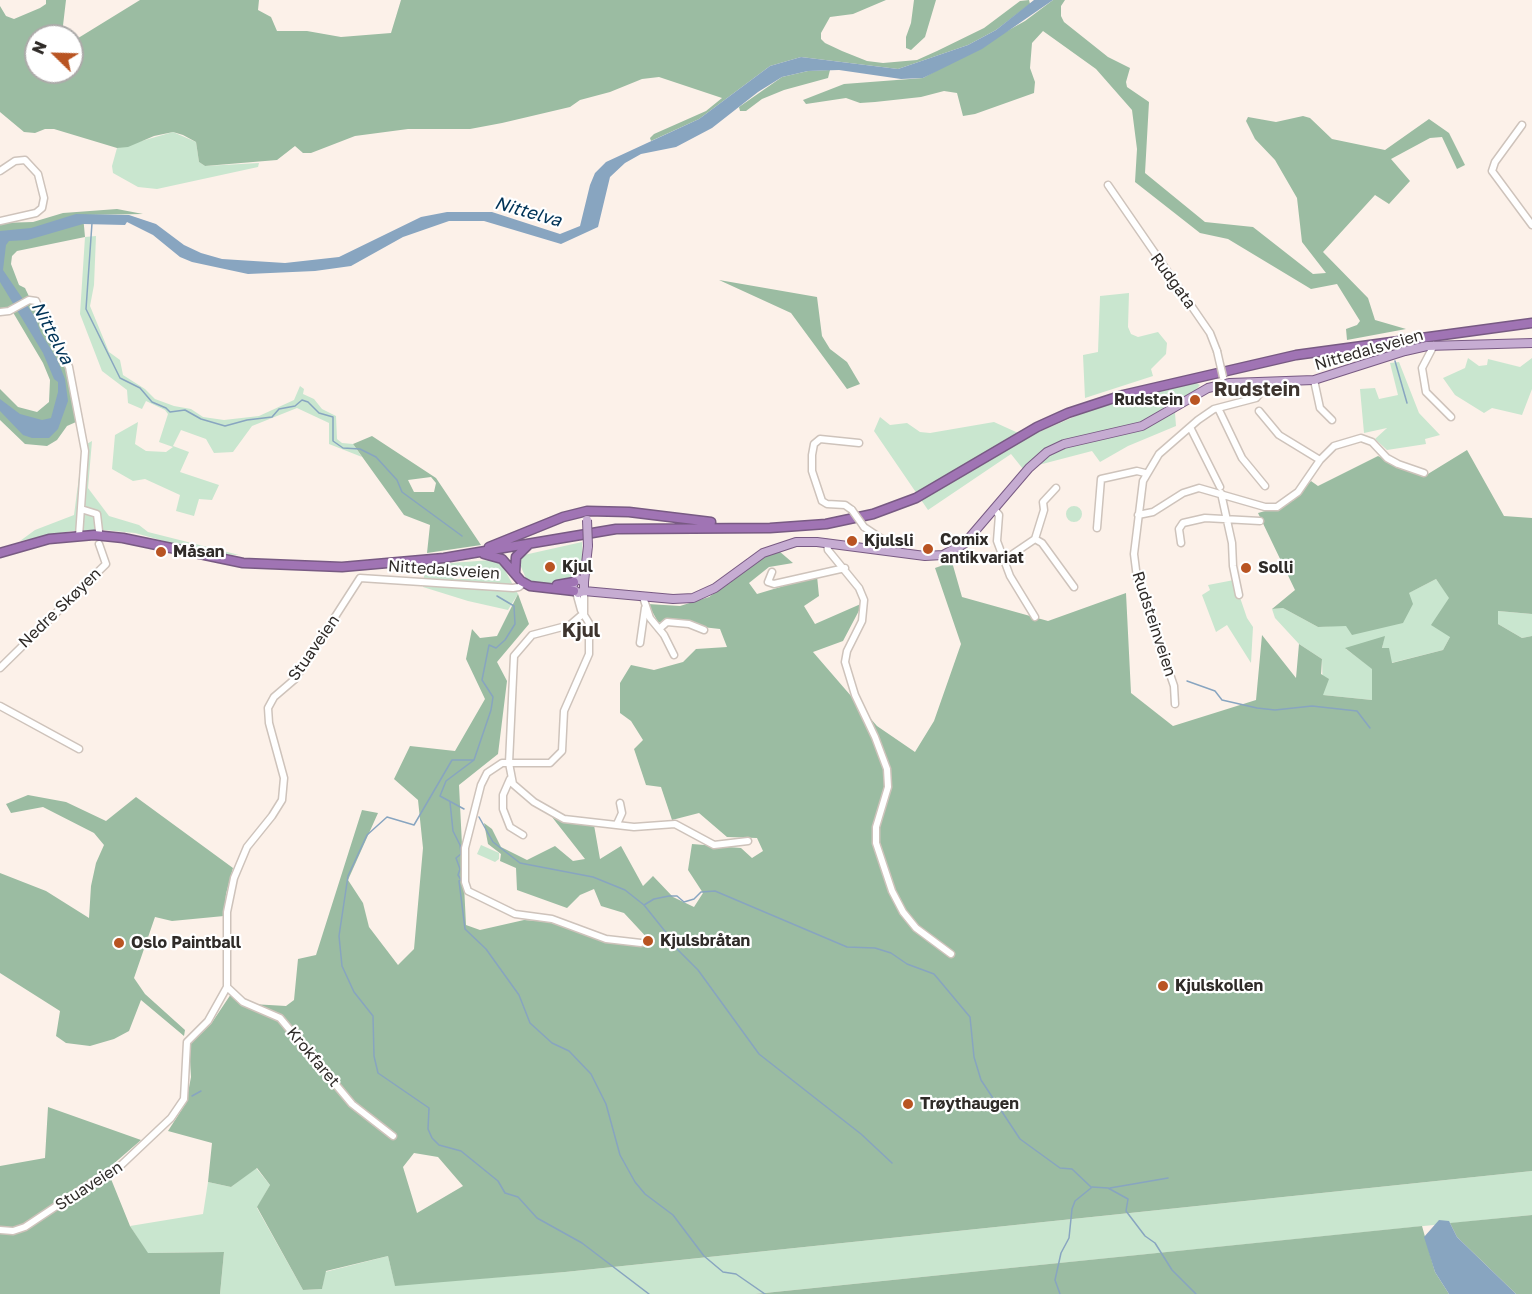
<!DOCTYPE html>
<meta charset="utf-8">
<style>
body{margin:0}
#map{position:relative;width:1532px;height:1294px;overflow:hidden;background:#fcf1e9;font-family:"Golos Text",sans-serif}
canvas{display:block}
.north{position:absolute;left:24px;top:24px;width:60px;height:60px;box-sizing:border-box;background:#fff;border:2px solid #acaaa9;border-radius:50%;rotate:293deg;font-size:16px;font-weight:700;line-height:24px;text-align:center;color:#2f2b28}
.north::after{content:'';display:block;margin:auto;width:21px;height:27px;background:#b95422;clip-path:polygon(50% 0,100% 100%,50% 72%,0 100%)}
</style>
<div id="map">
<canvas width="1532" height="1294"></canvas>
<div class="north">N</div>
</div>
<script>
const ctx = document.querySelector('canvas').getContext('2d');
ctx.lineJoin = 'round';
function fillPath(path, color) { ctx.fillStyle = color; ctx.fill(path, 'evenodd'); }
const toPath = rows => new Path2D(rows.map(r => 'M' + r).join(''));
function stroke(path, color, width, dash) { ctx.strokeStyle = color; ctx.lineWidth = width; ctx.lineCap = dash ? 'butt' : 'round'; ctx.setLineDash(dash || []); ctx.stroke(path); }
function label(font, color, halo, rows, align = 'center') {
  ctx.font = font + ' "Golos Text",sans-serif'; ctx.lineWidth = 4.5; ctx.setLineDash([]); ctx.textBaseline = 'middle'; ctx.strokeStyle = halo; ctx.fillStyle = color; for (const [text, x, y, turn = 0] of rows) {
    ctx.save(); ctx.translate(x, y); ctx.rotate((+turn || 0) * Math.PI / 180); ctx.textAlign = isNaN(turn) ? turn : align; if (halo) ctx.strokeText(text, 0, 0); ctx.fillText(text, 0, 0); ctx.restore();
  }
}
const green = toPath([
 [173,132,196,142,199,162,205,166,259,163,258,167,157,189,138,187,113,173,112,166,117,148],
 [96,236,94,285,90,306,109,352,120,360,123,375,145,389,155,399,174,406,191,409,203,417,224,420,259,416,294,400,300,386,304,389,303,394,314,399,322,409,336,416,337,439,342,443,353,444,362,457,329,444,329,423,297,408,252,426,233,452,214,453,206,439,181,430,173,446,189,452,180,472,219,485,212,500,199,499,194,516,176,511,180,495,145,479,133,481,112,469,115,435,138,422,135,444,146,451,166,452,173,447,159,442,168,414,165,410,146,401,142,409,128,403,127,390,102,371,80,314,85,237],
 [1129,293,1128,327,1131,334,1138,337,1158,332,1167,343,1166,354,1151,369,1153,376,1085,398,1083,355,1098,352,1100,296],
 [1468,358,1479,366,1487,365,1488,359,1520,367,1532,358,1532,389,1522,415,1492,408,1484,413,1455,395,1443,378,1465,368],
 [1399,362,1419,413,1440,435,1425,439,1426,444,1387,450,1375,439,1387,428,1364,433,1360,389,1375,388,1379,399,1398,395,1390,363],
 [1194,382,1200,385,1175,413,1176,426,1128,446,1100,462,1092,451,1023,469,1011,454,928,510,874,431,880,417,890,425,907,423,920,432,930,433,994,422,1027,437,1090,410],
 [92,441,88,488,109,516,139,525,148,532,239,555,211,554,135,533,104,530,71,531,20,541,35,530,74,515,83,446],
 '1066 514a8 8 0 1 1 16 0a8 8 0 1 1-16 0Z',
 [582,542,583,561,576,573,565,582,539,585,527,581,519,562,524,555],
 [491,560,501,563,518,594,508,610,468,601,423,587,425,565],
 [476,566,478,579,454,579,450,572],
 [1436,579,1450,598,1450,637,1443,650,1391,663,1382,649,1384,637,1346,649,1373,669,1372,700,1323,695,1322,659,1299,644,1275,618,1272,609,1283,608,1318,627,1346,625],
 [1234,580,1247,618,1253,627,1251,663,1227,625,1216,632,1202,595,1210,590,1208,585],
 [1498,611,1532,614,1532,636,1522,638,1498,624],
 [481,845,499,853,499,859,495,862,477,854],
 [256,1168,270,1185,257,1208,303,1290,322,1289,325,1272,388,1256,395,1285,565,1272,1532,1171,1532,1215,755,1294,220,1294,224,1252,147,1253,130,1226,203,1214,208,1182,231,1187]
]);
const forest = toPath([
 [46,0,66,0,62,34,66,36,36,36,36,72,72,72,72,38,75,40,140,0,259,0,258,10,271,17,277,31,307,31,341,37,391,33,401,0,886,0,853,14,830,17,821,33,821,39,825,43,842,51,867,61,883,63,917,60,937,51,984,28,1020,1,1029,0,1030,4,996,30,968,45,898,69,801,57,770,66,699,119,651,141,650,138,654,134,706,111,722,98,659,77,642,79,610,92,580,100,570,107,502,123,470,129,408,129,355,136,311,153,303,153,295,146,277,160,205,166,199,162,196,142,183,135,173,132,154,136,128,147,117,148,54,129,45,129,35,133,24,132,0,112,0,6,6,16,14,19,40,8,46,4],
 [914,0,936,0,925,37,911,50,906,48,906,37,911,23],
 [1053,0,1065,0,1061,6,1061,16,1064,22,1108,57,1130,68,1126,82,1127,87,1149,102,1145,173,1205,222,1253,227,1313,274,1326,273,1302,242,1297,198,1275,160,1255,139,1246,121,1248,117,1276,122,1303,116,1310,118,1332,139,1385,150,1429,119,1449,133,1465,165,1457,169,1442,137,1430,138,1391,159,1410,181,1389,204,1375,195,1323,252,1368,298,1375,320,1406,329,1347,340,1346,329,1357,325,1360,321,1337,284,1311,289,1228,239,1200,233,1135,182,1137,149,1132,110,1096,69,1043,31,1032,43,1030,68,1035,82,1034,93,975,114,963,116,957,93,944,91,921,97,875,102,860,103,846,98,806,104,803,100,844,84,923,78,1025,21],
 [830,70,828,78,784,90,762,99,746,111,740,111,739,107,782,77,808,71],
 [117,209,143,214,83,215,85,237,17,251,12,256,11,264,19,285,25,288,47,334,63,359,69,375,76,422,67,426,57,440,47,446,25,444,0,420,0,389,18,407,37,412,49,402,50,380,43,363,11,309,0,310,0,223,33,222,63,213],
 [719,280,817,297,822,336,830,349,847,362,860,384,847,389,791,313],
 [372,436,436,478,481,545,427,553,430,525,404,515,353,444],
 [431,477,436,483,434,492,414,492,408,480],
 [1467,450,1504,516,1532,518,1532,614,1498,611,1498,624,1522,638,1532,636,1532,1171,565,1272,395,1286,388,1256,326,1271,322,1289,303,1290,257,1207,270,1185,257,1168,231,1187,208,1182,212,1143,168,1131,186,1103,191,1077,189,1045,211,1024,231,994,252,1004,286,1006,294,1000,298,959,316,955,362,810,378,813,348,880,363,903,369,927,398,965,414,949,423,848,418,800,394,779,410,746,455,751,485,699,466,659,472,629,480,638,497,636,518,594,529,624,497,662,507,681,498,754,459,785,466,925,480,930,524,920,553,922,599,938,651,942,624,913,601,906,594,889,580,895,567,908,517,890,516,868,500,861,501,854,488,844,484,823,492,829,501,847,527,860,555,846,573,861,585,859,552,817,570,823,594,825,600,859,621,846,643,886,653,876,673,897,694,907,703,893,688,870,692,844,741,848,752,858,763,851,757,838,727,837,699,813,672,820,661,787,646,785,634,749,643,740,631,721,620,713,620,683,631,665,654,670,683,662,696,649,727,647,720,629,658,622,648,604,680,606,709,597,762,558,779,551,793,563,769,567,749,583,757,594,817,576,819,596,804,606,815,624,863,603,843,641,813,652,877,726,915,752,934,721,961,644,935,568,952,562,962,597,1048,621,1126,593,1131,693,1173,726,1256,700,1262,635,1296,678,1299,644,1322,659,1321,674,1329,679,1323,695,1372,700,1372,669,1345,648,1385,636,1382,648,1389,648,1392,663,1443,650,1450,637,1431,625,1449,598,1436,579,1409,593,1413,604,1403,623,1352,635,1346,626,1318,627,1283,608,1272,609,1295,590,1258,513,1283,506,1294,500,1311,481,1318,486,1378,456,1423,477],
 [414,1153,438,1157,463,1186,417,1213,403,1167],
 [28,795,66,802,106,821,136,797,233,868,226,894,224,916,172,921,155,917,134,978,145,994,185,1030,184,1036,141,1000,129,1031,114,1039,90,1046,66,1043,56,1036,60,1011,0,973,0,873,46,891,89,918,91,886,96,863,104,845,94,833,43,807,11,813,6,804],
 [48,1107,141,1140,111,1166,111,1179,130,1226,148,1253,224,1252,220,1294,0,1294,0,1166,45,1158],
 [1532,1215,1532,1294,1516,1294,1457,1237,1450,1223],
 [1422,1226,1435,1272,1449,1294,755,1294]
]);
const water = toPath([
 [1034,0,1053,0,982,49,923,78,901,79,839,70,808,71,782,77,758,92,712,128,676,147,641,154,625,163,610,177,598,227,561,244,484,221,449,221,403,237,351,266,315,271,248,274,192,262,180,257,153,235,127,222,125,225,83,224,28,240,9,241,6,245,3,270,35,317,41,333,57,359,65,379,68,401,58,429,49,438,32,438,23,435,0,411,0,399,20,414,42,420,51,418,58,392,58,382,54,379,43,353,0,282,0,231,31,228,76,214,129,215,156,224,184,245,201,253,222,259,285,263,339,257,421,217,447,212,492,212,560,234,580,226,590,185,595,173,606,162,699,119,770,66,801,57,898,69,968,45,996,30],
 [1439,1220,1449,1221,1457,1237,1516,1294,1449,1294,1435,1272,1424,1237]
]);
const stream = toPath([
 [92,223,86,309,120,378,140,388,152,402,166,408,170,412,185,410,201,419,225,426,247,420,272,417,279,409,295,406,302,400,308,402,319,413,333,417,333,441,343,448,360,449,376,457,397,480,402,492,462,536],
 [1395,361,1407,403],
 [1187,681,1215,691,1222,700,1257,708,1275,710,1312,706,1357,711,1370,728],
 [474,760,452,760,414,825,387,817,367,835,348,876,339,936,342,966,354,992,373,1016,374,1056,378,1073,429,1108,428,1129,432,1138,439,1145,461,1151,498,1181,505,1193,518,1197,537,1218,582,1243,649,1294],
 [450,802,453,831,460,845,461,854,456,858,460,869,458,875,461,880,459,881,465,929,486,949,519,995,530,1023,552,1043,569,1051,591,1074,606,1104,620,1155,635,1182,645,1194,673,1215,704,1256,723,1272,736,1274,765,1294],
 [464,809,440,796,446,781,474,760,491,710,493,697,482,680,489,645,496,648,505,640,515,624,514,606,497,596],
 [479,817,493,842,520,863,593,877,625,890,644,905,654,899,669,896,677,896,684,902,694,899,701,892,715,891,847,947,875,948,891,953,907,964,934,974,970,1017,974,1057,981,1080,1020,1139,1060,1168,1072,1169,1091,1187],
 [644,905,668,935,674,946,698,970,759,1054,861,1134,892,1163],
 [192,1096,201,1091],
 [1092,1187,1108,1188,1128,1199,1126,1211,1145,1236,1155,1243,1172,1270,1196,1294],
 [1110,1188,1168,1178],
 [1060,1294,1055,1280,1061,1253,1069,1238,1072,1209,1075,1201,1091,1188]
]);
const minor = toPath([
 [1522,125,1495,162,1492,171,1532,225],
 [0,171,15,161,25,160,38,174,44,198,42,208,36,213,0,221],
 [1108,185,1210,333,1217,351],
 [0,312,9,311,29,300,36,301,45,323,69,367,85,451,79,536],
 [1434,345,1422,368,1426,392,1451,417],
 [1314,380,1320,408,1332,420],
 [1218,408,1242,458,1265,486],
 [1259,411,1279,435,1320,460],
 [1190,427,1220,487],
 [1221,493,1232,543,1233,566,1239,595],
 [81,509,97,514,99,531],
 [994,509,999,515,997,541,1010,576,1035,617],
 [852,510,845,505,827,504,822,501,812,471,812,455,814,444,820,439,859,443],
 [1138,515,1153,512,1183,493,1199,488,1265,507,1277,507,1298,492,1320,460,1334,446,1361,438,1372,442,1387,458,1398,464,1424,473],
 [864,527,888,543,889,551],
 [1097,528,1101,479,1137,471,1145,473],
 [1035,539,1042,543,1074,587],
 [827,543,828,550,859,588,864,600,862,621,847,651,845,662,855,695,875,737,887,769,888,787,876,827,876,843,892,891,903,912,916,928,951,954],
 [1181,543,1179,529,1183,523,1205,518,1260,521],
 [1004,560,1035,539,1044,510,1043,502,1056,488],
 [772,572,768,582,774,584,845,568],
 [576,592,581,610,589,623,589,654,564,711,562,751,550,763,502,763,487,773,481,785,465,848,465,882,468,891,515,914,552,919,606,939,641,943],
 [643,597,650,618,664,635,674,655],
 [584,613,570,625,532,635,514,656,509,763,513,784,534,802,564,819,634,827,675,824,714,845,748,841],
 [584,613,584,591],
 [659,629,667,622,689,624,704,630],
 [640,643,645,608],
 [0,668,106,564,99,544],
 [1175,704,1174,686,1137,578,1134,554,1143,481,1159,454,1198,420,1214,409,1256,398,1262,391,1264,383],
 [0,706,79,749],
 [510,779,503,795,503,809,510,827,523,835],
 [617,824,622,813,620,803],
 [227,987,243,1002,280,1018,352,1104,393,1136],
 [0,1230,13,1231,25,1227,91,1183,117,1169,171,1118,184,1099,187,1042,208,1021,227,987,227,912,234,878,247,847,272,816,282,800,284,778,269,723,268,708,274,697,295,679,360,578,513,588,519,587,524,583]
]);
const major = toPath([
 [584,582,588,546],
 [584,591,584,582,578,579,574,582,572,588,578,593,584,591,673,599,693,598,715,588,763,553,796,542,817,542,925,556,943,555,964,544,1029,468,1047,452,1064,444,1142,426,1208,388,1230,383,1314,380,1405,351,1427,346,1532,343]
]);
const highway = toPath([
 [489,547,563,517,587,511,629,512,711,522],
 [0,553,49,539,94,535,123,538,243,563,342,567,444,558,616,529,770,528,826,524,873,514,916,498,1037,427,1068,413,1123,395,1296,355,1532,323],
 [484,554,502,559,521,581,530,586,574,591],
 [515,573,516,557,529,544],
 [557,585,574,582]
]);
const minorBridge = toPath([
 [1217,351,1223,377],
 [852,510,864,527]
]);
const majorBridge = toPath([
 [587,520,588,546]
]);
const markers = [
 [1195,400,6,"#b95422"],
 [852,541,6,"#b95422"],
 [928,549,6,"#b95422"],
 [161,552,6,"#b95422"],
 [550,567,6,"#b95422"],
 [1246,568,6,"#b95422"],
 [648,941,6,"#b95422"],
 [119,943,6,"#b95422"],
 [1163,986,6,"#b95422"],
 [908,1104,6,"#b95422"]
];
const streetNames = [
 ["Rudgata",1173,281,54],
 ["Nittedalsveien",1369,350,-16],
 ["Nittedalsveien",444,570,4],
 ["Nedre Skøyen",60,608,-44],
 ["Rudsteinveien",1154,624,72],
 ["Stuaveien",314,648,-55],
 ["Krokfaret",313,1057,50],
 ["Stuaveien",89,1186,-33]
];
const poiNames = [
 ["Rudstein",1183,400,"right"],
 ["Comix",940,540],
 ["antikvariat",940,558],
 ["Kjulsli",864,541],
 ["Måsan",173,552],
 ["Kjul",562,567],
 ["Solli",1258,568],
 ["Kjulsbråtan",660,941],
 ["Oslo Paintball",131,943],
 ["Kjulskollen",1175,986],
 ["Trøythaugen",920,1104]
];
const waterNames = [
 ["Nittelva",528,212,16],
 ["Nittelva",52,333,62]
];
const quarterNames = [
 ["Rudstein",1257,390],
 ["Kjul",581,631]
];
fillPath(green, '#c9e6cf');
fillPath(forest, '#9bbca2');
fillPath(water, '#88a5c0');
stroke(stream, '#88a5c0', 1.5);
stroke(minor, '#cec3bb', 9);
stroke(major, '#785a83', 10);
stroke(highway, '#785a83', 11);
stroke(minor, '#fff', 6);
stroke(major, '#c6acd2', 8);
stroke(highway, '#a074b4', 8);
stroke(minorBridge, '#cec3bb', 9, []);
stroke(majorBridge, '#785a83', 10, []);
stroke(minorBridge, '#fff', 6);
stroke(majorBridge, '#c6acd2', 8);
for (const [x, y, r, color] of markers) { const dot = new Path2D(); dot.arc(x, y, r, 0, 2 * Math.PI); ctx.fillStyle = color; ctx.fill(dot); stroke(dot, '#fff', 2); }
label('16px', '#2f2b28', '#fff', streetNames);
label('bold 16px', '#2f2b28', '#fff', poiNames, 'left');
label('italic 18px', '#003357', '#fff', waterNames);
label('bold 20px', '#3d342e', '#fff', quarterNames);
</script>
